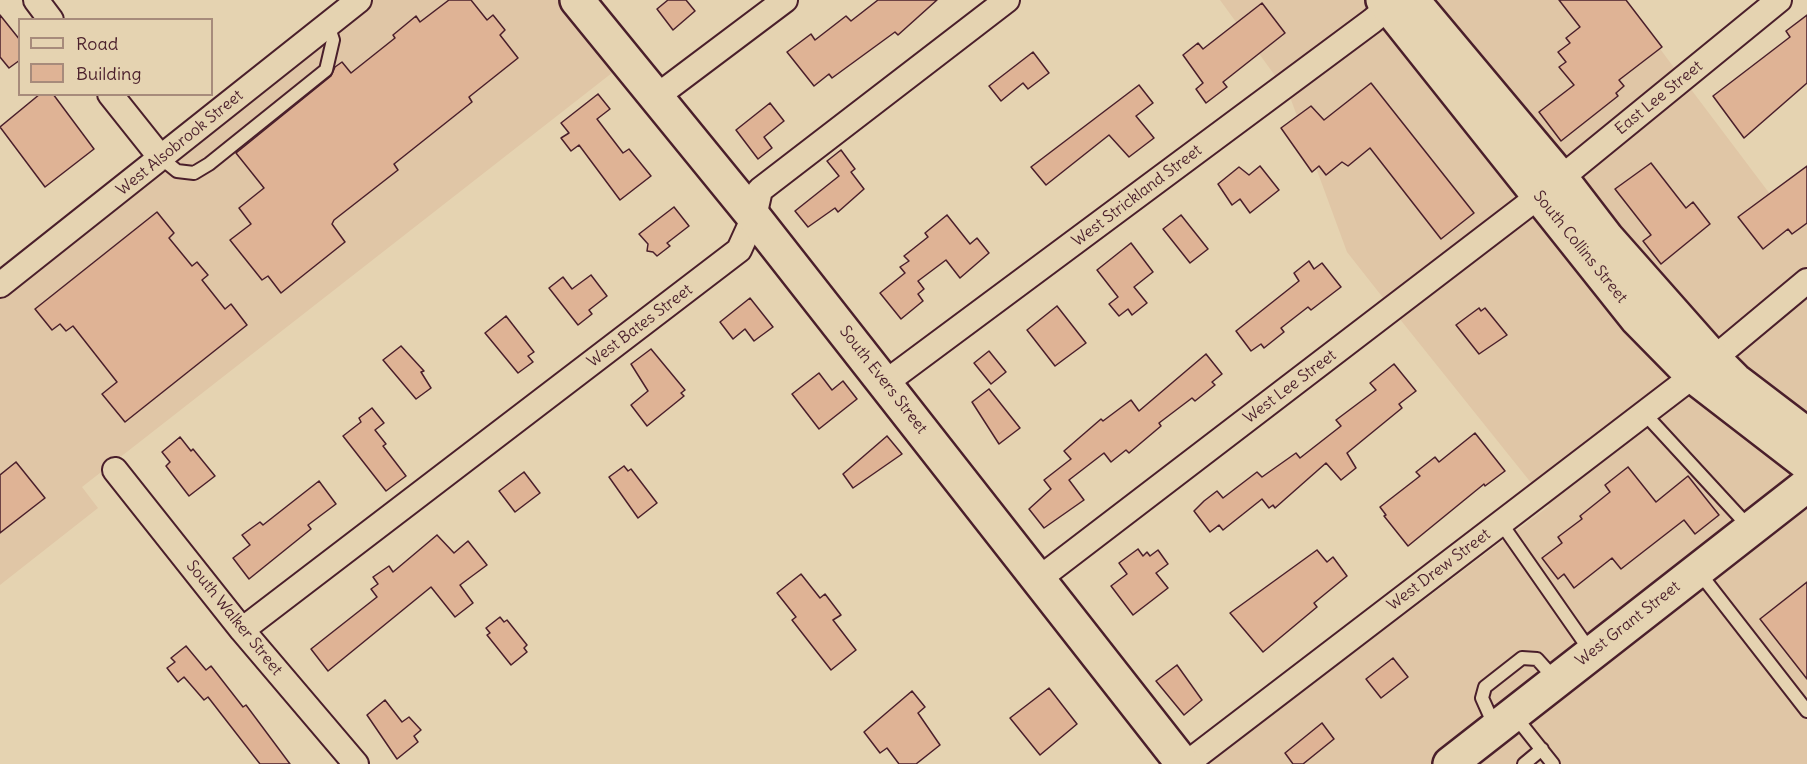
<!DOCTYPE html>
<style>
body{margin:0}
#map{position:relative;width:1807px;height:764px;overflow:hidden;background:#e5d3b1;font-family:Delius,sans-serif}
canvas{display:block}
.legend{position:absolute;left:18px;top:18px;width:195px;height:78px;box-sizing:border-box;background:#e5d3b1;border:2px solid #a78b7b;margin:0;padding:8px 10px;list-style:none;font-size:18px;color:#4a1f2b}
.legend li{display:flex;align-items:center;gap:12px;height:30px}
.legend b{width:30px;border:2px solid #a78b7b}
</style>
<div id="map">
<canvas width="1807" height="764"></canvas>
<ul class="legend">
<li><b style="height:8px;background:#e5d3b1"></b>Road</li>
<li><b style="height:16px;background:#dfb395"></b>Building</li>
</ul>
</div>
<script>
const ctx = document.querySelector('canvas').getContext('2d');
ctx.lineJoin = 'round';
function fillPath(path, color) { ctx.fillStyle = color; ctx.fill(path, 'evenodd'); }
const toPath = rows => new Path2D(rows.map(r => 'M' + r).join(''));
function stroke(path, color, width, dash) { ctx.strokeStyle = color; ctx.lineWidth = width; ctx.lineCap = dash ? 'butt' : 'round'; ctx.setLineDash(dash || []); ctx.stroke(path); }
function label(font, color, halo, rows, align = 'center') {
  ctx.font = font + ' Delius,sans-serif'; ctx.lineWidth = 6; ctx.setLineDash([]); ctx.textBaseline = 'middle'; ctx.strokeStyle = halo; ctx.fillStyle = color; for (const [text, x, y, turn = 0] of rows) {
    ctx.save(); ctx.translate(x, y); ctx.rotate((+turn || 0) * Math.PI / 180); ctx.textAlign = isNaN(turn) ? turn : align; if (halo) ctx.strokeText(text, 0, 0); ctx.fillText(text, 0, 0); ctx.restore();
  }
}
const built = toPath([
 [358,0,577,0,626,62,82,487,98,508,0,585,0,283],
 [1220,0,1369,0,1373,5,1276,77],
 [1426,0,1624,0,1675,69,1562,161],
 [1388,24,1523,193,1384,299,1347,252,1290,97],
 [1690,88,1785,214,1807,197,1807,266,1714,343,1577,180],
 [1538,212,1676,374,1532,484,1399,318],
 [1807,297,1807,421,1731,360],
 [1694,391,1802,474,1430,764,1206,764,1549,506,1547,503],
 [1807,500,1807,764,1469,764]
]);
const building = toPath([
 [449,0,471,0,487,20,493,15,505,30,500,35,518,58,469,97,472,102,394,164,398,170,334,220,332,224,345,242,281,293,268,276,262,280,230,240,251,224,239,208,264,188,236,153,331,76,335,67,342,62,351,73,395,38,393,35,416,16,420,22,449,0],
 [668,0,686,0,695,11,673,30,657,9,668,0],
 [878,0,937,0,898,35,895,32,832,78,829,74,814,86,787,52,811,34,815,40,846,16,851,21,878,0],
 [1559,0,1626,0,1662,47,1619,80,1624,86,1616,93,1618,96,1561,141,1539,112,1574,85,1559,67,1566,62,1558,52,1570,43,1566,38,1580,27,1559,0],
 [1262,3,1285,33,1223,82,1227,87,1206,103,1196,89,1203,83,1183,55,1198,43,1203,49,1262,3],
 [0,15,20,40,20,60,9,68,0,57,0,15],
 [1807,15,1807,83,1744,138,1713,96,1790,37,1786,31,1807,15],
 [1033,52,1049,73,1028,89,1023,83,1001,101,989,86,1033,52],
 [1371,83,1474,213,1441,239,1370,148,1348,166,1342,162,1326,175,1319,166,1312,172,1281,128,1311,106,1324,120,1371,83],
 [1139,85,1153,103,1136,116,1154,138,1129,157,1109,135,1046,185,1031,167,1139,85],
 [40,94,53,94,94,149,45,187,0,127,40,94],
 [598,94,610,109,597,119,623,153,629,149,651,176,620,200,579,145,571,151,561,138,569,133,561,123,598,94],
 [770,103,784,121,764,137,772,148,758,159,736,130,770,103],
 [841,150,855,169,851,172,864,189,838,212,835,208,808,227,795,211,839,176,827,161,841,150],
 [1651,163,1686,208,1693,202,1710,224,1661,264,1643,241,1651,235,1615,189,1651,163],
 [1260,166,1279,190,1250,213,1240,199,1232,205,1218,184,1239,167,1249,175,1260,166],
 [1807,166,1807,223,1792,234,1788,229,1763,249,1738,217,1807,166],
 [674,207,689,226,667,243,670,246,657,256,653,252,647,251,648,244,639,234,674,207],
 [157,212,174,233,169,238,192,266,197,262,208,275,202,280,225,309,231,304,247,325,125,422,102,394,117,382,73,326,66,331,60,324,52,330,35,309,157,212],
 [947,215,970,244,977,238,989,253,960,278,946,260,918,281,924,289,918,294,923,301,901,319,880,293,905,273,900,267,909,261,904,256,928,237,925,233,947,215],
 [1181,215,1208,249,1190,263,1163,229,1181,215],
 [1131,243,1153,272,1134,287,1147,303,1132,315,1128,309,1119,316,1109,304,1118,297,1097,270,1131,243],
 [1309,261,1314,269,1322,263,1341,287,1311,310,1308,307,1281,328,1284,332,1264,348,1261,344,1251,351,1236,331,1299,281,1294,273,1309,261],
 [591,275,607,296,589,310,592,314,578,325,549,288,563,277,572,289,591,275],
 [750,298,773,327,754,341,745,329,733,339,720,322,750,298],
 [1057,306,1086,343,1055,366,1027,330,1057,306],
 [1479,308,1481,311,1485,308,1507,335,1479,354,1456,325,1479,308],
 [506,316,534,352,528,356,533,362,518,373,485,333,506,316],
 [401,346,424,371,421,372,431,388,416,399,383,360,401,346],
 [651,349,685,390,681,393,684,396,647,426,631,405,648,391,631,364,651,349],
 [989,351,1006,372,991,384,974,363,989,351],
 [1206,354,1222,374,1212,382,1215,385,1195,401,1192,398,1159,423,1161,426,1129,453,1126,450,1111,462,1104,453,1069,480,1084,500,1044,528,1029,509,1051,489,1044,480,1071,459,1064,451,1101,419,1103,421,1131,400,1139,411,1206,354],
 [1394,364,1416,391,1399,404,1402,408,1347,453,1356,468,1341,480,1326,463,1275,508,1273,505,1269,508,1262,499,1223,530,1219,525,1210,532,1194,511,1204,501,1217,491,1223,498,1257,472,1262,477,1296,453,1300,458,1341,426,1336,420,1376,390,1370,383,1394,364],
 [819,373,832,390,843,381,857,399,819,429,792,394,819,373],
 [989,389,1020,428,999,444,972,402,989,389],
 [372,408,384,423,375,430,386,444,383,446,406,476,386,491,343,436,361,422,359,418,372,408],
 [1475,433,1505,471,1485,486,1484,484,1408,546,1384,516,1386,515,1380,507,1420,476,1416,472,1435,457,1439,462,1475,433],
 [887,436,902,454,853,488,843,474,887,436],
 [180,437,191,451,193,449,215,476,189,496,166,466,170,462,162,452,180,437],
 [16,462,45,498,0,533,0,475,16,462],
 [624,466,628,471,631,469,657,503,638,518,609,477,624,466],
 [1628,467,1656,502,1688,476,1719,515,1695,534,1684,520,1621,569,1612,558,1574,588,1564,574,1558,579,1542,558,1562,543,1558,537,1582,519,1580,516,1610,492,1605,485,1628,467],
 [524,472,540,493,515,512,499,491,524,472],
 [319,481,336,504,308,525,311,529,249,579,233,558,250,545,242,535,260,522,263,525,319,481],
 [437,535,454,553,468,541,487,565,460,585,473,603,455,617,431,587,328,671,311,649,377,597,371,589,378,584,373,577,389,566,393,572,437,535],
 [1138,549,1143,556,1147,552,1150,556,1158,550,1168,564,1156,573,1168,588,1133,615,1111,586,1127,574,1119,563,1138,549],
 [1317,550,1327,562,1333,557,1347,576,1314,603,1317,607,1263,652,1230,613,1317,550],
 [801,574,820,598,825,594,841,615,833,620,856,650,831,670,792,620,796,617,777,593,801,574],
 [1807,582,1807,679,1760,619,1807,582],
 [500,617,504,622,507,620,527,645,524,648,527,652,511,665,487,635,490,633,486,628,500,617],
 [186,646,206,670,211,666,243,707,246,705,290,764,260,764,208,697,204,700,184,677,178,682,167,668,175,662,171,658,186,646],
 [1393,658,1408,677,1381,698,1366,679,1393,658],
 [1177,665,1202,700,1184,715,1156,681,1177,665],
 [1049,688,1077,724,1040,755,1010,718,1049,688],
 [912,691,925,707,918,713,940,745,916,764,899,764,887,748,880,753,864,732,912,691],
 [385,700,402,722,409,717,421,730,414,736,418,742,397,759,367,715,385,700],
 [1322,723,1334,739,1303,764,1293,764,1285,753,1322,723]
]);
const lane = toPath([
 [161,158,177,171,194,173,209,164,326,70,333,40,328,25],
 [1644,413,1749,527],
 [1501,523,1591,652],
 [1698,571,1807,711],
 [1514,715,1553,764],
 [1495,727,1482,698,1485,687,1522,658,1537,659,1555,679],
 [1524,764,1542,749]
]);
const street = toPath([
 [36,0,51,20],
 [110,94,161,158],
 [656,97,785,0],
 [0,285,359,0],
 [885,383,1372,21,1397,0],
 [115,470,242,630,356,764],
 [1040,578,1539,196,1779,0],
 [242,630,739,250,754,217,760,190,1007,0],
 [1186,764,1693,376,1807,281]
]);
const secondary = toPath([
 [577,0,754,217,1183,764],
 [1383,0,1637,319,1693,376,1807,464],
 [1412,0,1561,178,1607,238,1714,359,1735,380,1807,435],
 [1450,764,1807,485]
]);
const streetNames = [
 ["East Lee Street",1659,98,-39],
 ["West Alsobrook Street",180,143,-39],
 ["West Strickland Street",1137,196,-37],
 ["South Collins Street",1580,247,51],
 ["West Bates Street",640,326,-37],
 ["South Evers Street",883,380,52],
 ["West Lee Street",1290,387,-37],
 ["West Drew Street",1439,570,-37],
 ["South Walker Street",234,618,51],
 ["West Grant Street",1628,624,-38]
];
fillPath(built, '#e0c6a6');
fillPath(building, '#dfb395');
stroke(building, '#4a1f2b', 1.5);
stroke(lane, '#4a1f2b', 16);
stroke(street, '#4a1f2b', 28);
stroke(secondary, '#4a1f2b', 38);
stroke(lane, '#e5d3b1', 12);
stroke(street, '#e5d3b1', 24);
stroke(secondary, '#e5d3b1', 33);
label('16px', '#4a1f2b', '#e5d3b1', streetNames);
</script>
